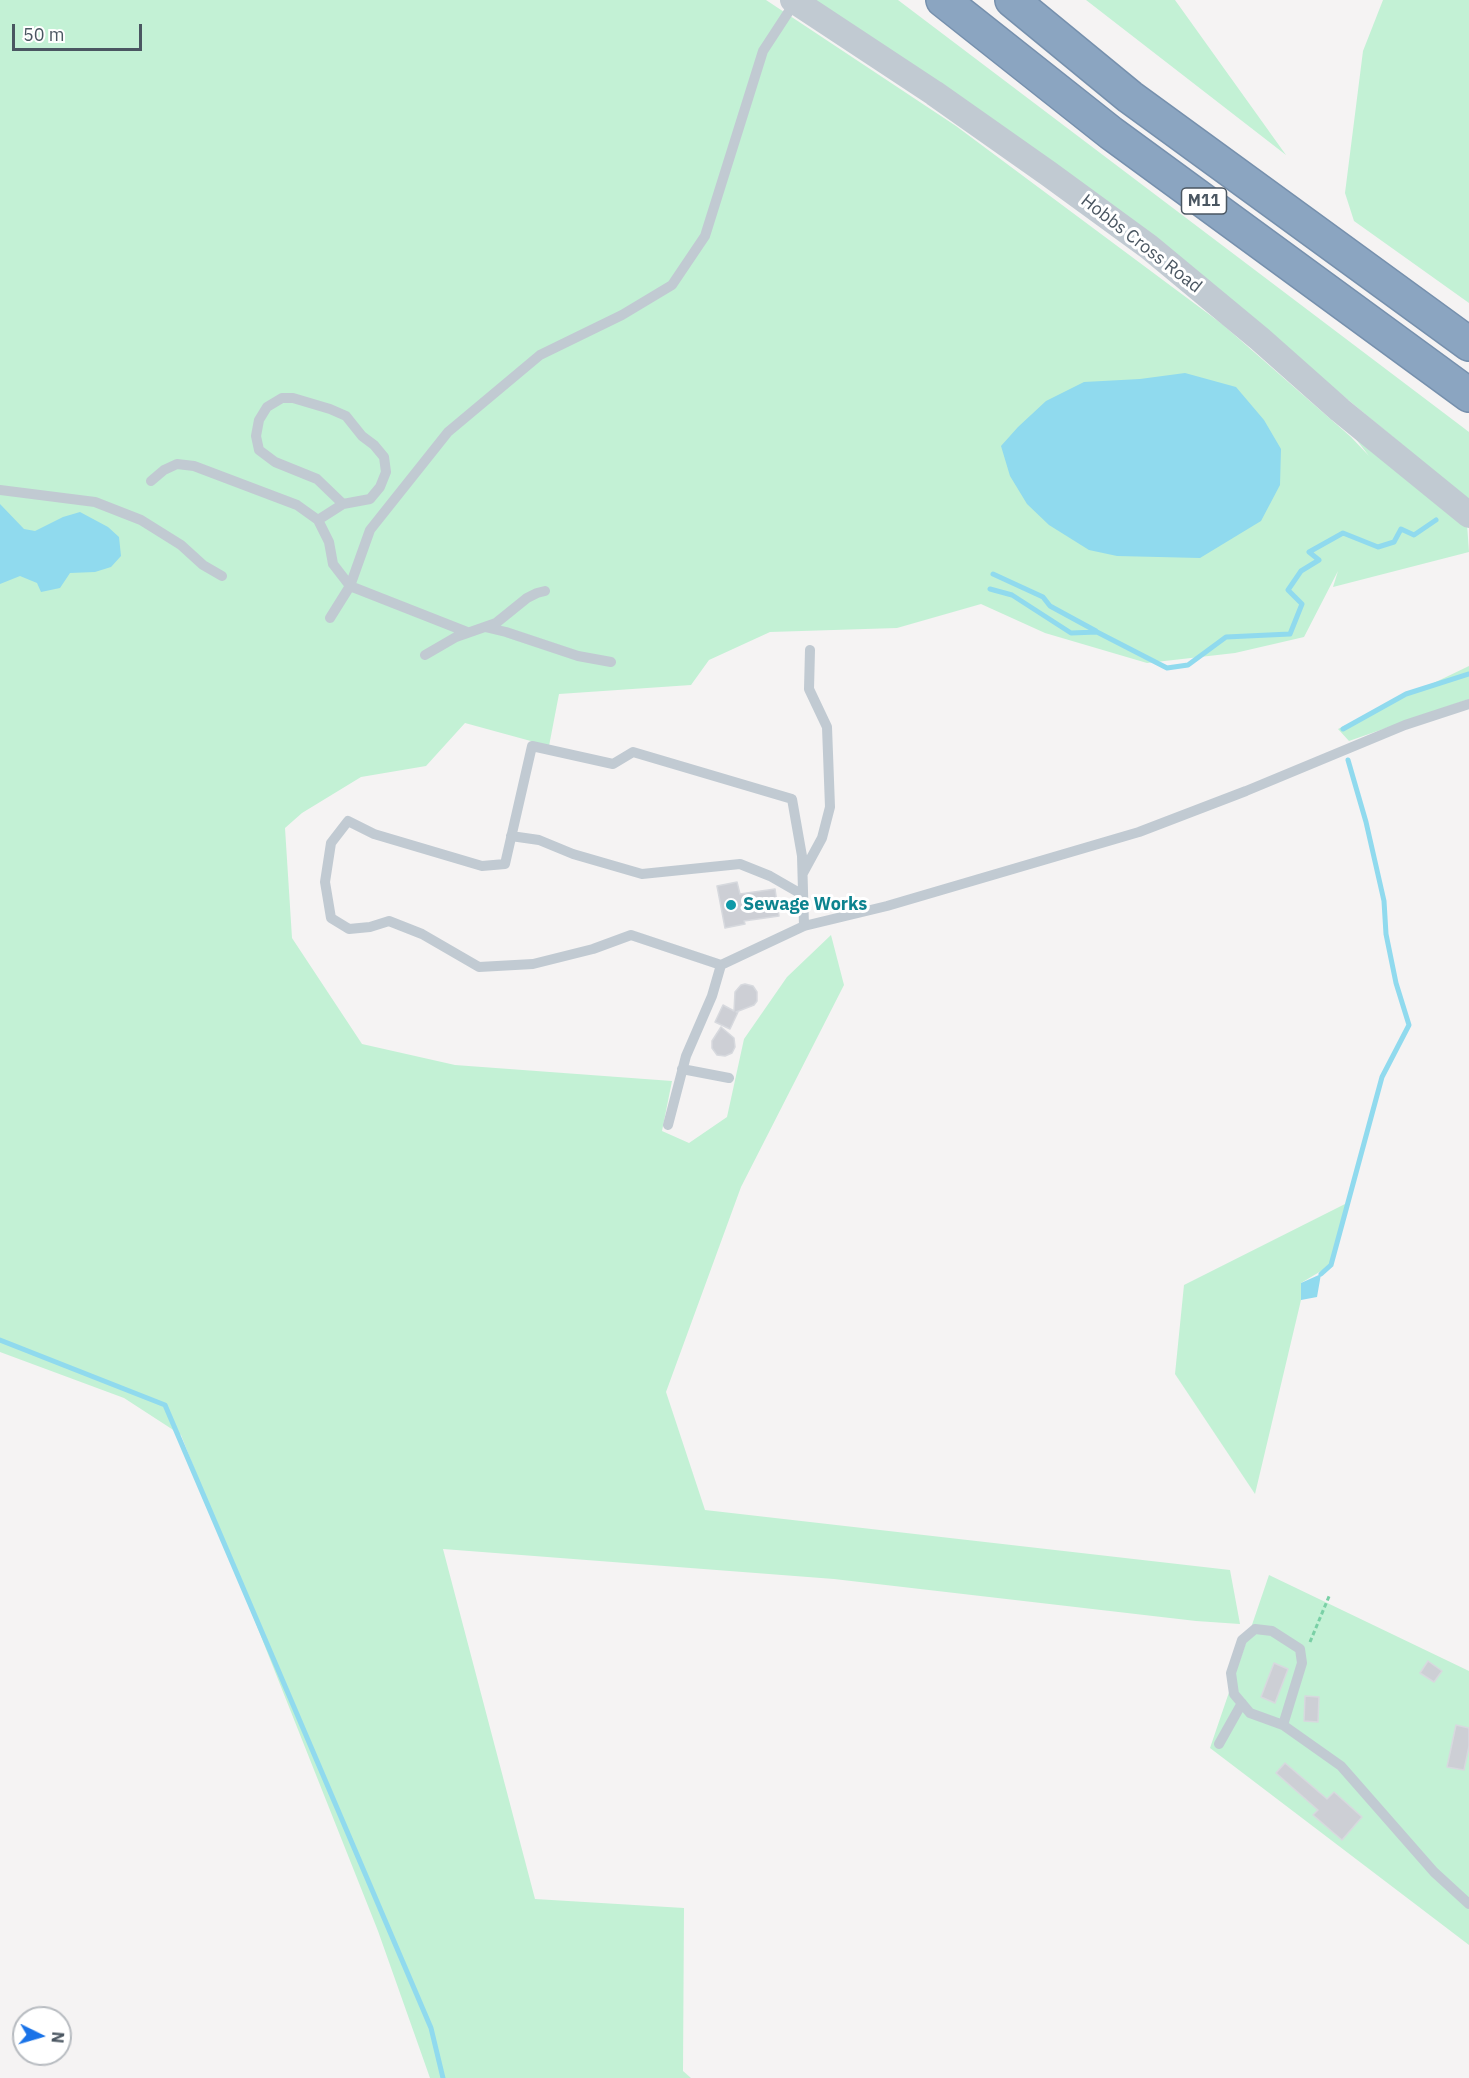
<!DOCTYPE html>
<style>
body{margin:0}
#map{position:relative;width:1469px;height:2078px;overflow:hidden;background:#f5f3f3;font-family:"IBM Plex Sans",sans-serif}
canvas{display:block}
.north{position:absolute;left:12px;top:2006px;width:60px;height:60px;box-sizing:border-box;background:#fff;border:2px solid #b7bbc0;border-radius:50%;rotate:95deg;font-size:16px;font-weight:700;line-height:24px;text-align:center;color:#4a5661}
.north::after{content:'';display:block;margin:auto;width:21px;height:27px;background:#1a73e8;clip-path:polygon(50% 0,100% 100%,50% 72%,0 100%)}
.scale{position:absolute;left:12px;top:24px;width:130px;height:27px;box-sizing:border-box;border:3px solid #4a5661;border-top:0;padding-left:8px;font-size:18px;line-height:21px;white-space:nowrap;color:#4a5661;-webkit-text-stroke:4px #fff;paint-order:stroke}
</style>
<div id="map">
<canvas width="1469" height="2078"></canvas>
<div class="north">N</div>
<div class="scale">50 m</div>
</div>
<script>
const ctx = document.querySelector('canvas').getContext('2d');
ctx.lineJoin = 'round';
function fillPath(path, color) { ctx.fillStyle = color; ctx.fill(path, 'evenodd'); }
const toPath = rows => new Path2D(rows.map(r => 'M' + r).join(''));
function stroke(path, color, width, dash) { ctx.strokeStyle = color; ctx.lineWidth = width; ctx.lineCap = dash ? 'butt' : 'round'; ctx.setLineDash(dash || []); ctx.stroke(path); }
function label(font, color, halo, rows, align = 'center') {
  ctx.font = font + ' "IBM Plex Sans",sans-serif'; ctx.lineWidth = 6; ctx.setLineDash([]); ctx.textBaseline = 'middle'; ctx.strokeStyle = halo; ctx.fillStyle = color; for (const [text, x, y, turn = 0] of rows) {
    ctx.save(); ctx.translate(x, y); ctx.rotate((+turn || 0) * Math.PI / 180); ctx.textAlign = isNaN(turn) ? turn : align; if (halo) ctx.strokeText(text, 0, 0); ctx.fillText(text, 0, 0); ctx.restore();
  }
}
const green = toPath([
 [0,0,766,0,956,126,1222,324,1351,437,1369,456,1352,434,1422,461,1185,265,793,0,898,0,1469,432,1469,526,1467,524,1469,552,1333,587,1338,571,1304,637,1235,653,1147,663,1045,633,981,604,897,628,770,632,709,660,691,685,559,694,549,746,465,723,426,766,361,777,302,813,285,828,292,938,362,1044,455,1065,672,1081,662,1131,689,1143,727,1117,744,1039,787,977,831,935,844,985,741,1187,666,1392,705,1510,1230,1570,1240,1624,1196,1621,834,1579,443,1549,535,1899,684,1908,683,2071,691,2078,430,2078,378,1931,181,1435,124,1398,0,1352],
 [1086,0,1175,0,1286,155],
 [1383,0,1469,0,1469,303,1354,221,1345,193,1363,51],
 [1469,666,1469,699,1349,741,1338,729],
 [1349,1202,1331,1265,1301,1283,1301,1300,1255,1494,1175,1374,1184,1285],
 [1269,1575,1469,1671,1469,1945,1210,1748]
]);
const water = toPath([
 [1185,373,1236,387,1264,420,1281,449,1280,485,1261,521,1200,558,1117,556,1089,550,1049,525,1027,504,1010,476,1001,446,1018,427,1046,401,1084,382,1140,379],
 [0,504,24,529,35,531,63,517,80,512,108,527,119,537,121,556,111,567,95,572,70,573,60,588,41,592,37,583,20,576,0,584],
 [1321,1274,1317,1297,1301,1300,1301,1283]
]);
const stream = toPath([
 [993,574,1043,597,1050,606,1096,631],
 [990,589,1012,595,1071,633,1097,632,1167,668,1188,665,1226,637,1290,634,1302,604,1288,590,1301,571,1319,560,1309,552,1343,533,1378,547,1394,542,1401,529,1414,535,1436,520],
 [1343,729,1406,694,1469,674],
 [1321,1274,1331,1265,1382,1077,1409,1025,1396,983,1386,934,1384,901,1366,822,1348,760],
 [0,1340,165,1405,431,2028,443,2078]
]);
const building = toPath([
 [737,882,740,894,775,889,779,916,744,921,745,924,725,928,717,886,737,882],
 [745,984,753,986,757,992,757,1001,754,1005,736,1012,738,1012,730,1029,715,1022,723,1005,734,1011,735,992,741,985,745,984],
 [721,1027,734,1038,735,1047,732,1053,725,1056,717,1055,712,1048,712,1041,721,1027],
 [1428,1661,1442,1671,1434,1682,1420,1673,1428,1661],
 [1274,1663,1288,1669,1275,1703,1261,1697,1274,1663],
 [1305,1696,1319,1697,1318,1722,1304,1721,1305,1696],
 [1456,1725,1469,1728,1469,1746,1464,1770,1447,1767,1456,1725],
 [1285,1763,1327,1799,1334,1792,1362,1817,1342,1840,1313,1815,1318,1810,1276,1773,1285,1763]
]);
const path = toPath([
 [1310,1642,1330,1594]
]);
const service = toPath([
 [151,481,164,470,177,464,194,466,297,505,318,520,329,542,333,564,350,586,467,632],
 [0,490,95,502,141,520,181,545,203,565,222,576],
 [318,520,343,504,370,499,380,487,386,472,384,457,374,445,362,436,346,416,330,409,293,398,282,398,267,407,259,420,256,436,259,450,275,462,317,479,343,504],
 [330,618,350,586,370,530,448,432,540,355,622,315,672,285,705,236,763,51,795,2],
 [485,627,506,632,578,656,611,662],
 [425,655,456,637,496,623,527,598,537,593,545,591],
 [511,836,539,840,573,854,642,874,740,864,770,876,803,895],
 [803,873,822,838,830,807,827,727,809,689,810,650],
 [804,926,802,856,792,799,633,752,613,764,532,746,505,864,482,866,374,834,348,821,331,843,325,882,331,918,349,929,370,927,389,921,422,934,479,967,533,964,593,949,631,935,721,965,804,926,887,906,1139,832,1246,791,1405,725,1469,704],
 [682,1069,729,1078],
 [668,1125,686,1056,712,996,721,965],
 [1283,1725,1302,1663,1300,1649,1272,1631,1255,1629,1242,1640,1231,1673,1234,1694,1250,1713,1283,1725,1341,1766,1434,1872,1469,1904],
 [1219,1744,1242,1703]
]);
const tertiary = toPath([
 [793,0,934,93,1049,174,1149,247,1260,339,1340,410,1469,515]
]);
const motorway = toPath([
 [943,0,1111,133,1469,395],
 [1012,0,1130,97,1469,344]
]);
const markers = [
 [731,905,6,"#0f9aa8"]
];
const shields = [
 [1204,201,45]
];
const shieldNames = [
 ["M11",1204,201]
];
const streetNames = [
 ["Hobbs Cross Road",1141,244,38]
];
const cultureNames = [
 ["Sewage Works",743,905]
];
fillPath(green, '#c3f1d5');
fillPath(water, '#90daee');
stroke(stream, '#90daee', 5);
fillPath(building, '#cdcfd5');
stroke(building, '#d7d9de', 1.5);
stroke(motorway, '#7690ad', 36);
stroke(path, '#7ad0a6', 3, [4.5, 3]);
stroke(service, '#c1cad2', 10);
stroke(tertiary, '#c1cad2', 26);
stroke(motorway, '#8ba5c1', 33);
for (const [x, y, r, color] of markers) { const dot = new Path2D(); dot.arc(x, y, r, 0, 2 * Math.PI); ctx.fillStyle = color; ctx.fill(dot); stroke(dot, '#fff', 2); }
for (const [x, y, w] of shields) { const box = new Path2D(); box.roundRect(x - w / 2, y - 13, w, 26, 4.5); ctx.fillStyle = '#fff'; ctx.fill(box); stroke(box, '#4a5661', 1.5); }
label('bold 16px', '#4a5661', null, shieldNames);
label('18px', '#4a5661', '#fff', streetNames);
label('bold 18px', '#0d838f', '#fff', cultureNames, 'left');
</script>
